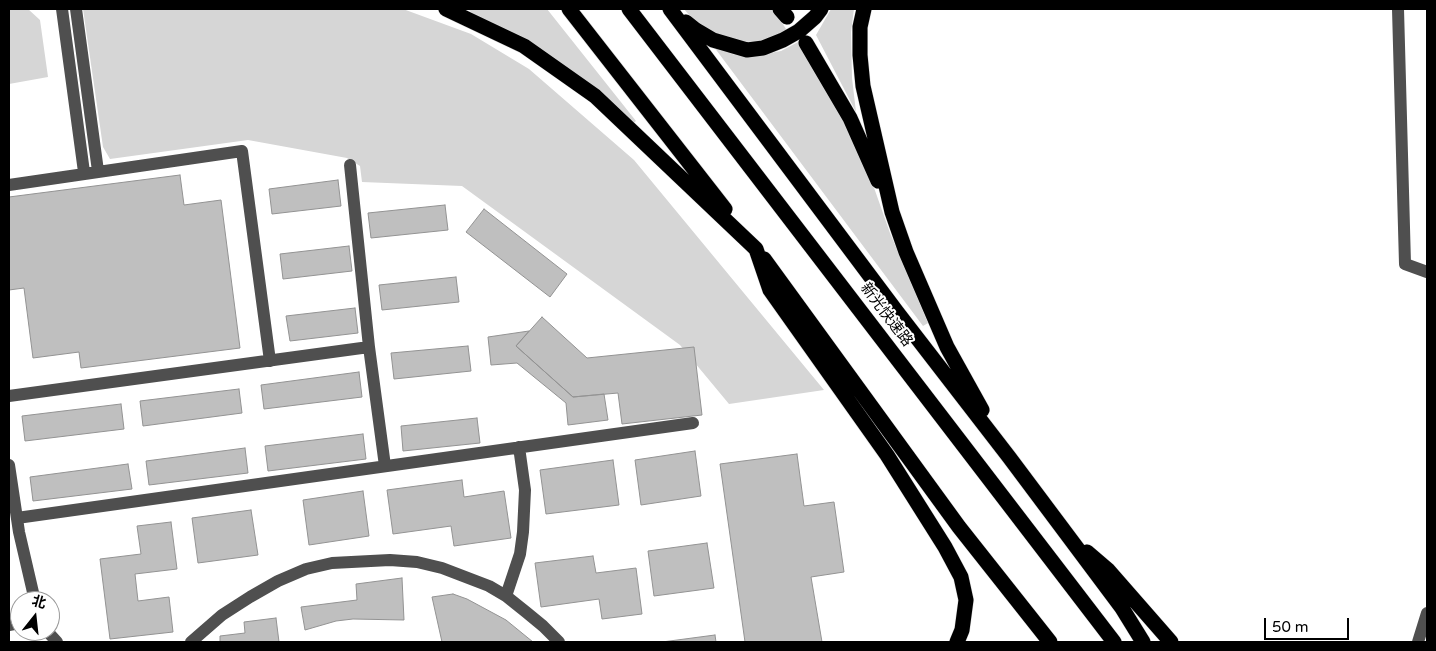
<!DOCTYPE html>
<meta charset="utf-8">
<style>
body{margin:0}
#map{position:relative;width:1436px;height:651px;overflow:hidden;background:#fff;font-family:"Varela Round","Noto Sans SC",sans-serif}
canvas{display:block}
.frame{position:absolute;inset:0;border:10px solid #000;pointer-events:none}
.north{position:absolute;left:10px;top:591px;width:50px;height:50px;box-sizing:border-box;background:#fff;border:1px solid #999;border-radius:50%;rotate:16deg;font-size:14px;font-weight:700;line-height:20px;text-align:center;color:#000}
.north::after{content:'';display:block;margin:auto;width:18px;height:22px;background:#000;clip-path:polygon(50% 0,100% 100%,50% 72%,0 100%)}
.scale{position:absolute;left:1264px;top:618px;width:85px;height:22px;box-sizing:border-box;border:2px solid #000;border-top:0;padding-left:6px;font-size:15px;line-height:18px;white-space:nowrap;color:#000;-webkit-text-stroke:4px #fff;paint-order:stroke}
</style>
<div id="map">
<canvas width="1436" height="651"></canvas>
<div class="frame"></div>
<div class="north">北</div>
<div class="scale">50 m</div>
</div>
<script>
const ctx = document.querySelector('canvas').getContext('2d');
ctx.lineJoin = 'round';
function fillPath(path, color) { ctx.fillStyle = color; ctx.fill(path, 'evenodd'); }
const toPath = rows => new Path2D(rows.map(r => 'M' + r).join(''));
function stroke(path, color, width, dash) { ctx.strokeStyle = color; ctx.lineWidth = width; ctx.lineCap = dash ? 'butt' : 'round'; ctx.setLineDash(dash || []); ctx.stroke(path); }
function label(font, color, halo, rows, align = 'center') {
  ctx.font = font + ' "Varela Round","Noto Sans SC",sans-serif'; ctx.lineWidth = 4; ctx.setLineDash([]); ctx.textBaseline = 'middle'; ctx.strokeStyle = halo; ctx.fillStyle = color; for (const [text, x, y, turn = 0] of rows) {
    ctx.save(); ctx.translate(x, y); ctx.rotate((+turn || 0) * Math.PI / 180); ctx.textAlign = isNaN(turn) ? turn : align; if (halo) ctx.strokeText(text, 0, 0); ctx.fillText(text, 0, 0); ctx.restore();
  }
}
const green = toPath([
 [9,9,28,9,40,20,48,77,9,84],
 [83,9,403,9,471,34,529,69,634,160,824,390,729,404,680,345,462,186,362,182,360,166,347,158,248,140,110,159,103,147],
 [468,9,547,9,636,121,631,125,604,97,572,71,520,37,473,14],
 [684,9,773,9,788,32,766,41,743,42,720,36,694,21],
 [831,9,854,9,851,32,852,78,856,112,816,35],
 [798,42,838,108,872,182,890,233,928,323,923,326,714,47,735,55,759,55,781,51]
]);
const building = toPath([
 [180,175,184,205,221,200,240,348,81,368,79,352,33,358,24,288,9,290,9,197,180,175],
 [338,180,341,206,272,214,269,189,338,180],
 [445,205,448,230,371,238,368,213,445,205],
 [484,209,567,274,550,297,466,232,484,209],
 [349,246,352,271,283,279,280,254,349,246],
 [456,277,459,302,382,310,379,285,456,277],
 [355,308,358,333,290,341,286,316,355,308],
 [542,317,587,358,694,347,702,415,622,424,618,393,573,397,516,346,542,317],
 [529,331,516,346,573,397,604,394,608,420,568,425,566,403,517,363,491,365,488,337,529,331],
 [468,346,471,371,394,379,391,353,468,346],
 [359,372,362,397,264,409,261,385,359,372],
 [239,389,242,413,143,426,140,401,239,389],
 [121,404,124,429,25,441,22,416,121,404],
 [477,418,480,443,403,451,401,426,477,418],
 [363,434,366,459,268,471,265,446,363,434],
 [245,448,248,473,149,485,146,461,245,448],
 [695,451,701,496,641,505,635,460,695,451],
 [797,454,804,506,834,502,844,572,811,577,822,642,745,642,720,464,797,454],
 [613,460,619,505,546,514,540,470,613,460],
 [128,464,132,489,33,501,30,477,128,464],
 [462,480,464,497,504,491,511,538,454,546,451,526,393,534,387,490,462,480],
 [363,491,369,536,309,545,303,500,363,491],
 [251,510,258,555,198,563,192,518,251,510],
 [171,522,177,569,135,574,138,601,169,597,173,632,110,639,100,559,141,554,137,526,171,522],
 [707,543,714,588,654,596,648,551,707,543],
 [593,556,596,573,636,568,642,614,602,619,599,599,541,607,535,563,593,556],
 [402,578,404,620,353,619,336,621,305,630,301,607,357,600,356,584,402,578],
 [453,594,467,599,506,620,533,642,442,642,432,597,453,594],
 [276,618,279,642,220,642,220,636,245,633,244,622,276,618],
 [715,635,716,642,662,642,715,635]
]);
const minor = toPath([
 [62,9,84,172],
 [76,9,98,171],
 [1398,9,1405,264,1427,272],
 [350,165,369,347,385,466],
 [9,185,242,151,270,361],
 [9,396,369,347],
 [9,465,19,532,35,601],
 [17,518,693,423],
 [506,596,520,554,523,532,525,490,519,447],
 [9,625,20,623],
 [47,631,57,642],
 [191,642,222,615,250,597,278,581,306,569,332,563,390,560,417,562,442,568,489,586,506,596,526,612,543,626,559,642],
 [1418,642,1427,613]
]);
const highway = toPath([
 [446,9,524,46,595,96,756,249,770,290,887,455,945,547,961,577,966,600,962,630,957,642],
 [569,9,725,209],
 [629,9,1114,642],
 [670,9,897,312,1009,457,1122,608,1143,642],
 [780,9,787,17],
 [864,9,860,27,860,55,863,86,892,212,906,252,947,347,982,410],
 [686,22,696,30,713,40,747,50,763,48,783,40,799,31,815,17,821,9],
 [806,43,850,118,878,181],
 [764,259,959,527,1050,642],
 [1087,552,1108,570,1171,642]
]);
const streetNames = [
 ["新光快速路",886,315,53]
];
fillPath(green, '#d6d6d6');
fillPath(building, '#bfbfbf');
stroke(building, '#939393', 1);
stroke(highway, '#dbdbdb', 16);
stroke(minor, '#4f4f4f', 12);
stroke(highway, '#000', 15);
label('15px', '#000', '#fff', streetNames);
</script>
